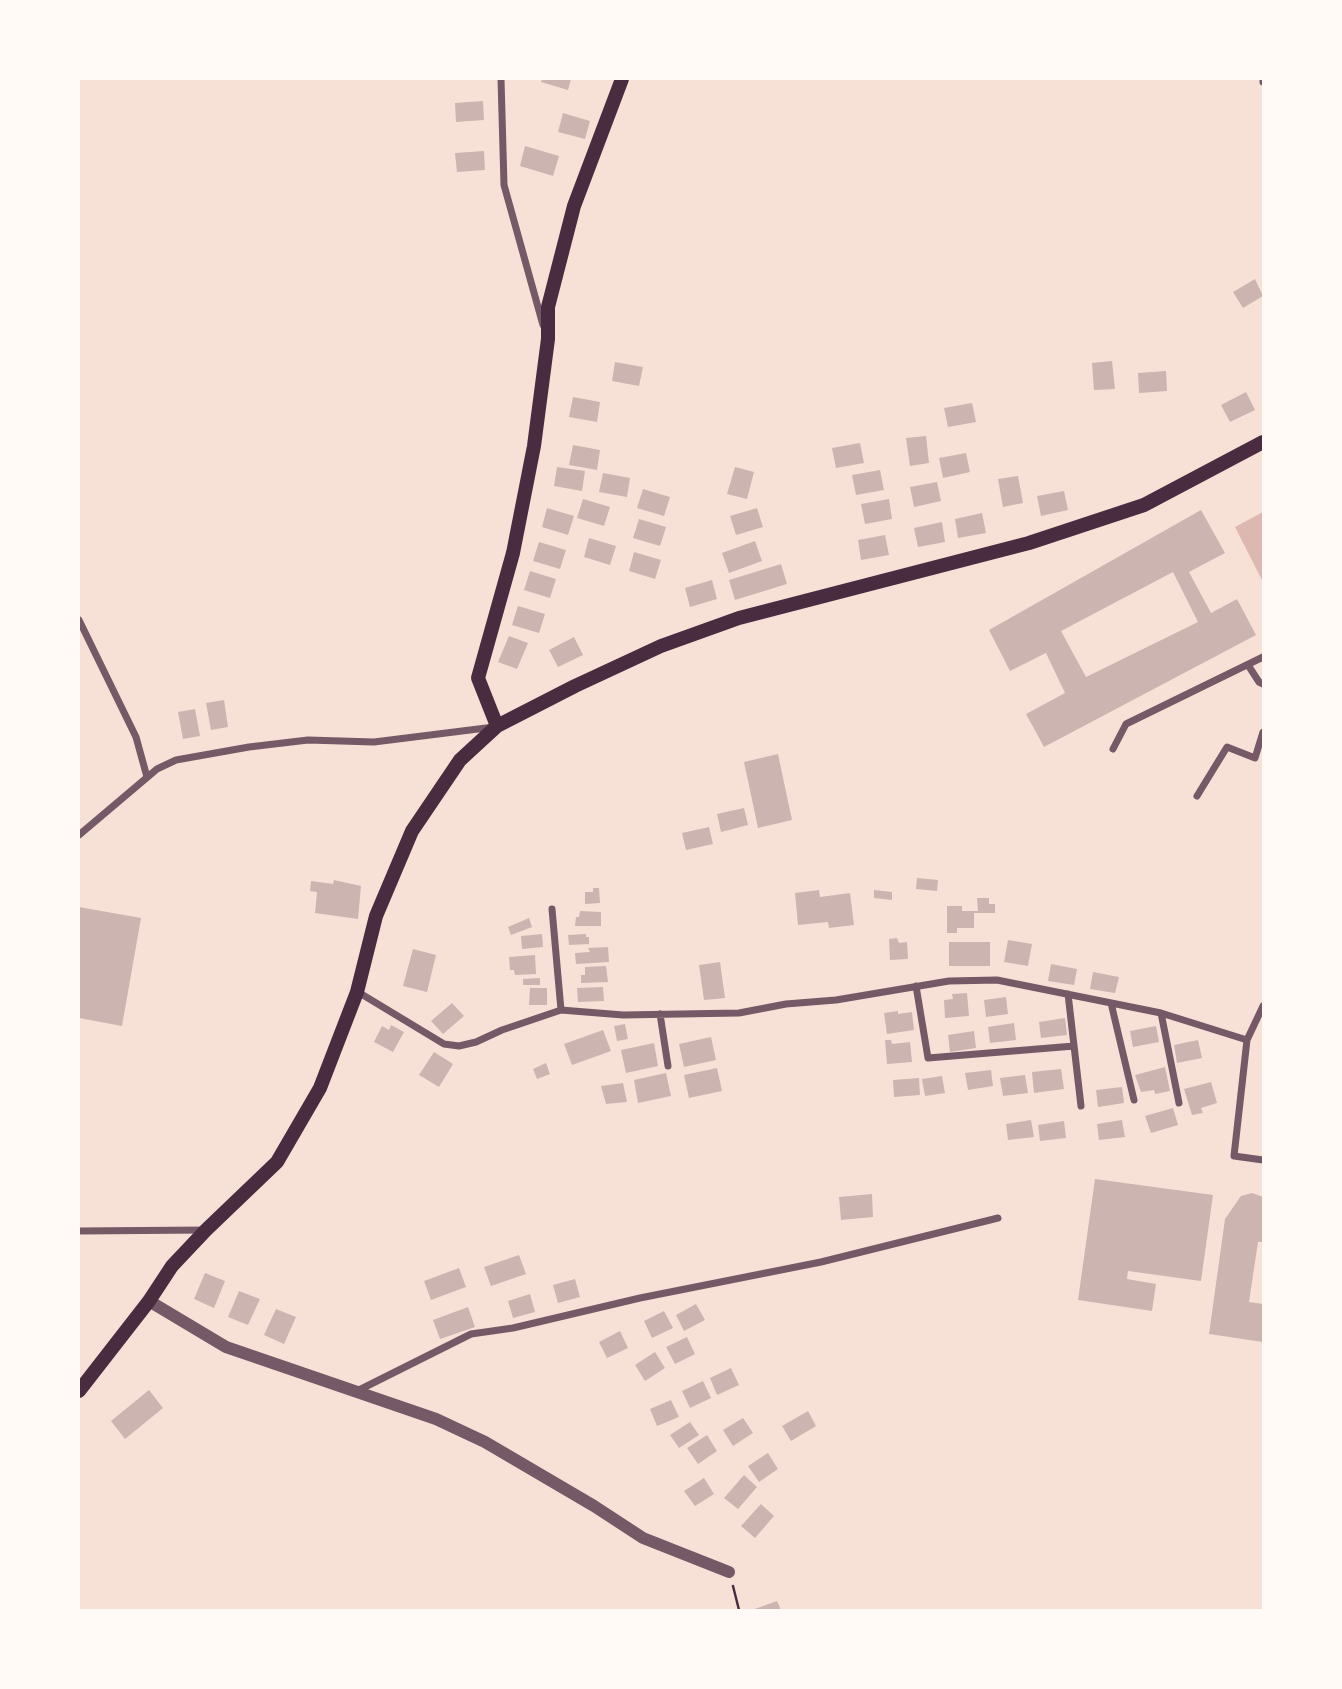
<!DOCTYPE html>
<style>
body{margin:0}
#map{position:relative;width:1342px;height:1689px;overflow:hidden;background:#f7e1d7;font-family:Bitter,serif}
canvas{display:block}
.frame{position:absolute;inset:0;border:80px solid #fffaf5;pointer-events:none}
</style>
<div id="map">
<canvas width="1342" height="1689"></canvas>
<div class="frame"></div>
</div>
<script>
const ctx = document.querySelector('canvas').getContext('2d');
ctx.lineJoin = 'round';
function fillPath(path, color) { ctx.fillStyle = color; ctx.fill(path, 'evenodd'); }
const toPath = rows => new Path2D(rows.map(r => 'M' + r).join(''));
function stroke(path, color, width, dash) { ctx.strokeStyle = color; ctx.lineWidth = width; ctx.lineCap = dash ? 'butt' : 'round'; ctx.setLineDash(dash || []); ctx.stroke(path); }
const water = toPath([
 [1263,512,1263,582,1235,527]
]);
const building = toPath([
 [542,79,571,79,568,90,541,82],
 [483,101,484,120,456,122,455,103],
 [563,113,590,121,585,139,558,132],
 [525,146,559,156,553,176,520,166],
 [484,151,485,170,457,172,455,153],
 [1255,279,1263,296,1243,308,1233,292],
 [1112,361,1115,389,1094,390,1092,363],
 [615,362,643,367,639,386,612,381],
 [1166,371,1167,391,1139,393,1138,373],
 [1246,392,1255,410,1230,422,1221,405],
 [573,397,600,402,597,422,569,417],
 [972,403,976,422,948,427,944,408],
 [926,436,929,463,910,466,906,438],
 [860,443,864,463,836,468,832,448],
 [573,445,600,450,597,470,569,465],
 [966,453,970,472,943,478,939,458],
 [557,467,585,471,582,491,554,486],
 [735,467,754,472,747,499,727,494],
 [880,470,884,490,856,495,852,475],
 [603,473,630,478,627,497,599,492],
 [1018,476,1023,503,1003,507,998,479],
 [937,482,941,501,914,507,910,487],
 [643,489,670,497,664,516,637,508],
 [1064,491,1068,510,1041,516,1037,496],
 [583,499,610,507,604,526,577,518],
 [889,499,892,519,865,524,861,504],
 [547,508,574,516,568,535,542,527],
 [757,508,763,527,736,535,730,516],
 [1201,510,1225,553,1189,572,1211,613,1237,599,1256,635,1044,747,1026,714,1065,693,1046,653,1010,671,989,630],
 [1173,572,1198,622,1086,677,1061,631],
 [982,513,986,533,958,538,955,519],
 [639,519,666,527,660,546,633,538],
 [942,522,945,542,918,547,914,528],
 [885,535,889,555,861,560,858,540],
 [589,538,616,546,610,565,584,557],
 [755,541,762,561,729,573,722,553],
 [539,542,566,550,560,569,533,561],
 [634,552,661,560,655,579,629,571],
 [781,564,787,584,735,600,729,580],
 [530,571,556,579,550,598,524,590],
 [712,580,717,599,690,607,685,588],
 [518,606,545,614,539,633,512,625],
 [509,636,528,643,517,669,498,662],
 [574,637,583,655,558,667,549,650],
 [224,700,228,727,211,730,206,703],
 [195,709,200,736,183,739,178,712],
 [778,754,792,820,758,828,744,762],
 [744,808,748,825,721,832,717,814],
 [709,827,713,844,686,850,682,833],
 [917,878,938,880,937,891,916,889],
 [334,880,361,886,358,919,315,913,317,892,310,891,311,881,333,884],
 [593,888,599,888,600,903,585,904,585,892,593,892],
 [819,890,820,897,850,893,854,925,829,928,828,922,798,925,795,893],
 [874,890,892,892,892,900,874,898],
 [977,898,989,898,989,904,995,904,995,913,974,913,974,928,957,928,957,933,947,933,947,906,962,906,962,911,978,911],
 [79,907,141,918,122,1026,79,1018],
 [580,911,601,912,601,926,575,926,576,917,579,917],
 [529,918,532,927,511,935,508,927],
 [542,934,543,947,522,949,521,936],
 [586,934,586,937,589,937,589,944,569,945,568,935],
 [897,938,899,943,907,942,908,959,890,960,889,939],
 [1008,940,1032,944,1028,966,1004,962],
 [949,942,990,942,990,966,949,966],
 [608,947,609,962,576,964,575,953,590,952,588,948],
 [413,949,436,955,427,992,403,986],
 [535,955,536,974,515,975,514,970,510,970,509,957],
 [720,962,725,998,704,1000,699,965],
 [1051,964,1077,969,1074,985,1048,981],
 [606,966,608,982,581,983,581,975,585,975,585,967],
 [1093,972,1119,977,1115,993,1090,989],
 [540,978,540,985,523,985,523,979],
 [603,987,604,1001,578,1002,577,988],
 [530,988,547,988,547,1005,529,1005],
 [967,993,969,1016,945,1018,944,1000,953,999,952,994],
 [1006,997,1008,1014,986,1017,984,1000],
 [452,1003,464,1016,443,1034,431,1021],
 [898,1011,898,1014,912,1012,914,1030,887,1034,884,1013],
 [1065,1018,1067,1035,1041,1038,1039,1022],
 [1014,1023,1016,1040,990,1043,988,1027],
 [625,1024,628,1039,617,1041,614,1026],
 [391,1025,404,1032,393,1052,374,1042,382,1026,389,1030],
 [1156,1026,1159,1042,1133,1047,1130,1031],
 [603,1030,611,1051,572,1065,564,1044],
 [974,1031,976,1048,950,1052,948,1035],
 [711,1037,716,1060,684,1067,679,1044],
 [885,1040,891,1040,892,1044,910,1042,912,1062,887,1064],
 [1198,1040,1202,1058,1177,1063,1174,1045],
 [654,1043,658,1066,626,1073,621,1050],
 [434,1052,453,1064,439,1087,419,1075],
 [546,1063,550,1074,537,1079,533,1069],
 [1165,1067,1170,1091,1155,1094,1154,1090,1141,1092,1135,1075],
 [717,1068,722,1091,689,1098,684,1075],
 [1061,1069,1064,1089,1034,1093,1032,1072],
 [991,1070,993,1086,968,1090,965,1073],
 [666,1073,671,1096,638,1103,634,1080],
 [1025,1075,1028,1093,1003,1096,1000,1078],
 [942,1076,945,1093,925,1096,922,1079],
 [919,1078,920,1095,894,1097,893,1080],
 [1211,1082,1217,1103,1201,1108,1203,1113,1192,1115,1184,1089],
 [623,1083,627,1102,606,1104,601,1086],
 [1122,1087,1124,1103,1098,1107,1096,1090],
 [1173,1108,1178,1125,1151,1133,1145,1116],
 [1031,1120,1034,1137,1008,1140,1006,1124],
 [1122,1120,1125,1137,1099,1140,1097,1124],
 [1064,1121,1066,1138,1040,1141,1038,1125],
 [1095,1179,1213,1195,1201,1281,1128,1271,1127,1279,1156,1284,1152,1311,1078,1300],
 [1252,1193,1263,1197,1263,1242,1258,1242,1249,1302,1263,1304,1263,1342,1209,1334,1225,1219,1241,1196],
 [872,1194,873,1217,841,1220,839,1197],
 [519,1255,526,1274,491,1286,484,1267],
 [459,1268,466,1287,431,1300,424,1281],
 [205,1273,225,1281,214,1308,194,1299],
 [575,1279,580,1297,558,1303,553,1285],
 [239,1291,260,1299,248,1325,228,1317],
 [530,1294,535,1312,513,1318,508,1301],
 [696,1304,705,1320,684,1331,676,1315],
 [468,1307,475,1327,440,1339,433,1320],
 [276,1309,296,1317,284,1344,264,1335],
 [664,1311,673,1328,652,1338,644,1321],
 [620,1331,628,1348,607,1358,599,1342],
 [687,1337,695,1354,675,1364,666,1347],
 [655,1352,665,1368,645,1381,635,1365],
 [731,1368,739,1385,717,1395,710,1378],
 [703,1381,711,1398,690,1408,682,1391],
 [149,1390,163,1408,125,1439,111,1421],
 [671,1400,679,1417,657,1426,650,1409],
 [808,1411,816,1426,791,1441,782,1426],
 [743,1418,753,1433,733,1446,723,1430],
 [690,1422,699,1435,679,1448,670,1435],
 [707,1435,717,1451,698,1464,687,1448],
 [768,1453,778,1469,759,1482,748,1466],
 [744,1475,757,1487,738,1509,724,1498],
 [704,1478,714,1494,695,1506,684,1491],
 [761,1504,774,1516,755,1538,741,1526],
 [777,1601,781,1610,752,1610]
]);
const path = toPath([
 [733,1586,739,1610]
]);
const minor = toPath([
 [501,79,504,185,543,325],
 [1263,79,1263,82],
 [79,620,136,737,147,777],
 [1248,665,1259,682,1263,684],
 [1113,749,1126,724,1263,657],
 [1197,796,1227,747,1255,758,1263,732],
 [79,835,157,769,176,760,249,747,308,740,374,742,494,727],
 [552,909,561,1010],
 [916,986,928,1058,1074,1046],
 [358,992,444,1044,459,1046,476,1042,502,1030,561,1010,623,1015,739,1013,786,1004,836,1000,949,981,997,980,1161,1013,1179,1103],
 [1068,994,1081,1106],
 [1111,1003,1134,1100],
 [1161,1013,1247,1040,1234,1156,1263,1160],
 [660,1014,668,1066],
 [1247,1040,1263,1006],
 [79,1231,206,1230],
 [357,1391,471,1334,513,1328,640,1298,821,1262,998,1218]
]);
const tertiary = toPath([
 [149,1301,226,1347,436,1419,485,1442,594,1506,643,1538,729,1572]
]);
const secondary = toPath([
 [497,726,478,678,513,553,534,446,548,339,548,307,574,206,622,79],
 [79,1391,149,1301,172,1266,206,1230,277,1162,320,1088,357,992,376,916,412,831,460,760,497,726,575,686,661,646,739,618,1029,543,1144,505,1263,442]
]);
fillPath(water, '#dcb8b0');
fillPath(building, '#ccb4b1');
stroke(path, '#4a2c40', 2.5);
stroke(minor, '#755966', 7);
stroke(tertiary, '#755966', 12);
stroke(secondary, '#4a2c40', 14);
</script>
